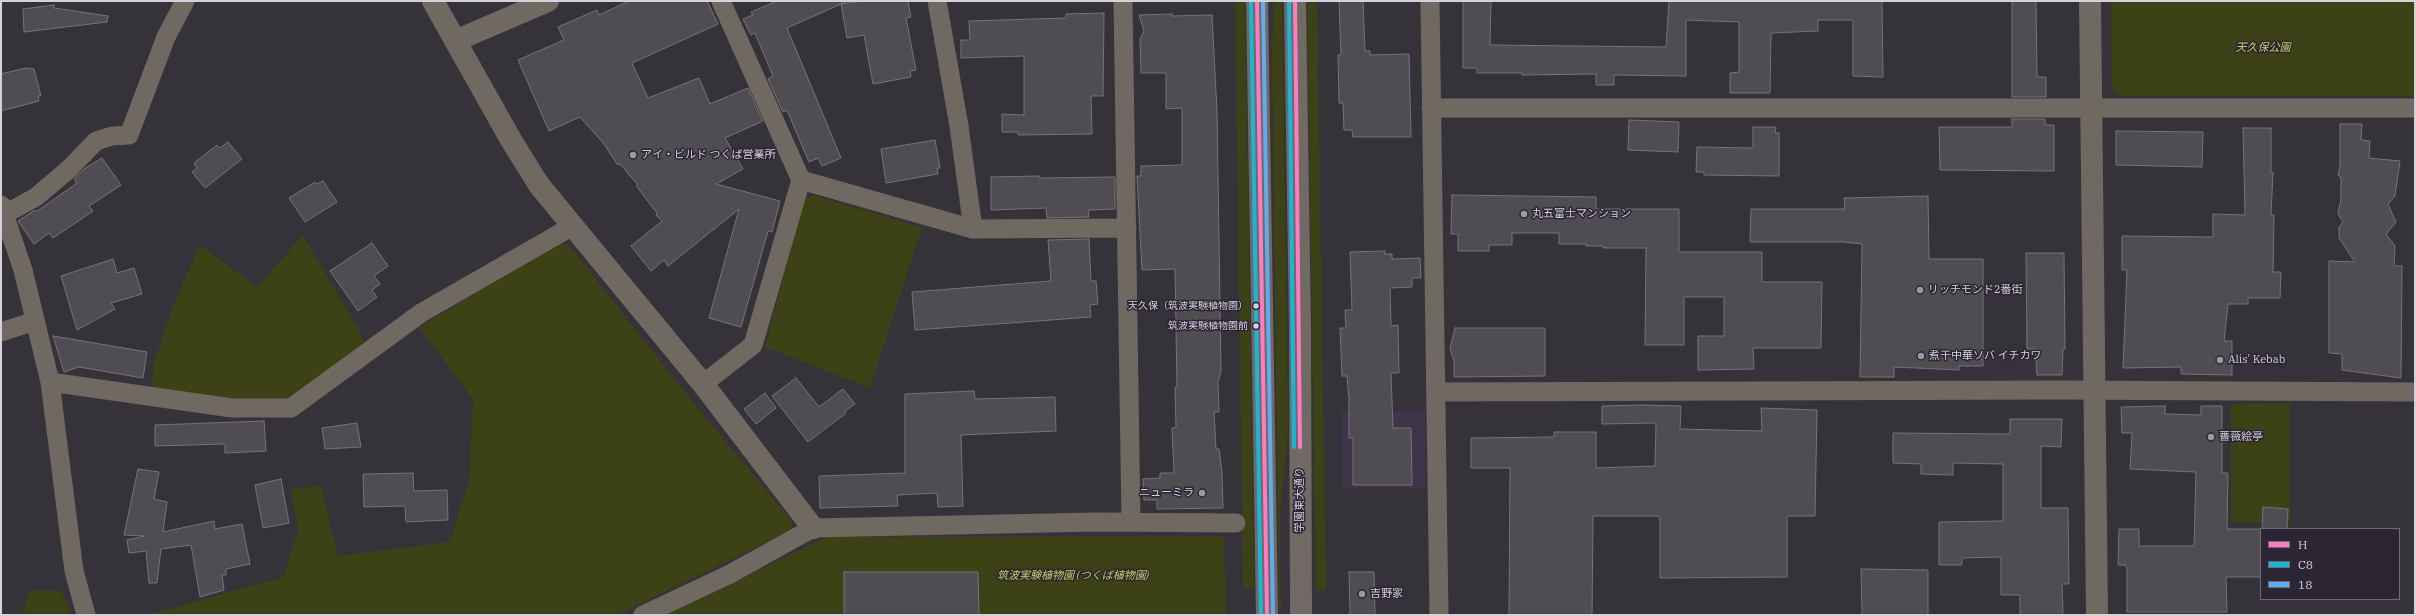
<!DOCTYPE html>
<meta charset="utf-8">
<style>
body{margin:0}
#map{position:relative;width:2416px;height:616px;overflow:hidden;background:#36323a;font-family:"IBM Plex Serif",serif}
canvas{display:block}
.frame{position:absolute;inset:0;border:2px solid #d5d1db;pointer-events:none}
.legend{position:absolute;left:2260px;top:528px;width:140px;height:72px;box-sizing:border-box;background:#2b2534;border:1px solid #6f6a77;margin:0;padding:5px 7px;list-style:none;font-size:12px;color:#d5d1db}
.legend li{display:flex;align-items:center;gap:8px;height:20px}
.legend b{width:20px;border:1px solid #6f6a77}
</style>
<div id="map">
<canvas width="2416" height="616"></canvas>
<div class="frame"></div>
<ul class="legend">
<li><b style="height:5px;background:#fe7ac1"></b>H</li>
<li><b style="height:5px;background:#1ab6d8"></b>C8</li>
<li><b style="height:5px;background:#60acee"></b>18</li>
</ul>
</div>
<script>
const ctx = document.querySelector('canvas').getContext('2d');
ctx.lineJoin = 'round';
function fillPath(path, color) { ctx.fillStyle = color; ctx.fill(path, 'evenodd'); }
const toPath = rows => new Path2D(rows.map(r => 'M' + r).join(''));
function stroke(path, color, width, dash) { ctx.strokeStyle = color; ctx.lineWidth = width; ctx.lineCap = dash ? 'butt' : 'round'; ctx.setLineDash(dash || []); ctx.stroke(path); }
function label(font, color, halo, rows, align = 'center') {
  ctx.font = font + ' "IBM Plex Serif","Noto Sans JP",serif'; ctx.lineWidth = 3; ctx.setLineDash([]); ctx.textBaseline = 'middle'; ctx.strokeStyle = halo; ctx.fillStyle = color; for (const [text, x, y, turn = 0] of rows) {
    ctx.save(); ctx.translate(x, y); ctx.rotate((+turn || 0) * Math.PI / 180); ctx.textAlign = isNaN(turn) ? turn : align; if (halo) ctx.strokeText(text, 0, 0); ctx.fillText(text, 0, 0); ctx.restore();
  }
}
const built = toPath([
 [1342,411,1425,411,1425,488,1342,488]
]);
const green = toPath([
 [1235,1,1245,1,1254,589,1243,588],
 [1275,1,1282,1,1288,428,1280,517,1281,609,1279,609,1272,46],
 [1307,1,1317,1,1326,591,1316,590],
 [2111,1,2415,1,2415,96,2121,96,2112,87],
 [814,195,922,228,870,388,765,347,803,201],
 [303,235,365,341,288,402,228,404,151,386,154,363,174,303,200,245,257,287],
 [568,244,692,401,792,521,791,530,618,615,147,615,284,577,298,530,291,490,321,485,338,556,450,542,469,480,473,399,419,327,557,245],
 [2231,404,2290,404,2290,522,2231,522],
 [1224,536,1226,615,664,615,827,537],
 [29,591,61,591,72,615,23,615]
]);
const building = toPath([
 [629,1,707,1,718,24,632,63,648,98,699,78,710,104,748,88,763,121,725,138,743,169,716,184,780,201,772,232,768,231,741,327,709,318,739,209,668,266,664,260,651,271,631,246,662,221,656,215,657,213,637,187,637,184,621,165,617,164,604,144,580,117,549,131,518,60,564,40,558,27,597,10,599,15,629,1],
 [777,1,848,1,787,28,841,158,822,166,818,158,809,162,787,110,783,112,768,79,773,76,755,33,751,35,743,19,753,15,751,12,777,1],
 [863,1,908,1,911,17,906,18,916,70,910,71,911,77,873,84,864,35,847,38,841,4,863,1],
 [1339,1,1363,1,1365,51,1370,51,1370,55,1409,54,1411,137,1353,137,1352,130,1344,130,1343,103,1339,103,1338,55,1341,55,1339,1],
 [1463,1,1491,1,1490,45,1666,47,1669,1,1882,1,1883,77,1853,76,1853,20,1818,20,1818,31,1771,33,1770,93,1730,93,1730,73,1739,72,1739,22,1686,20,1686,76,1614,75,1614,85,1596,85,1596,74,1522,75,1522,73,1477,73,1477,68,1463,68,1463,1],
 [2012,1,2036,1,2037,77,2046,77,2046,97,2012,97,2012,1],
 [54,5,54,8,108,16,107,22,24,32,23,9,54,5],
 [1104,13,1103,96,1091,96,1092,134,1018,135,1018,132,1002,132,1002,114,1024,115,1024,56,961,58,961,40,970,40,969,21,1066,18,1066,14,1104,13],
 [1172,14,1172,16,1212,15,1217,111,1221,371,1218,382,1219,412,1214,412,1216,449,1219,449,1222,472,1223,508,1157,509,1157,500,1144,500,1143,479,1160,478,1160,473,1174,473,1172,428,1176,427,1175,387,1177,387,1175,269,1142,270,1137,176,1141,176,1141,166,1182,165,1182,108,1166,109,1166,73,1141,73,1140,39,1144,31,1139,15,1172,14],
 [26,68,34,69,41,96,38,96,39,101,1,111,1,74,26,68],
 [2012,119,2045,119,2045,125,2054,125,2054,171,1940,170,1939,127,2012,127,2012,119],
 [1629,120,1679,122,1678,152,1628,150,1629,120],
 [2340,124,2362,124,2361,140,2370,141,2369,158,2400,161,2395,196,2388,204,2396,222,2386,234,2395,246,2394,266,2402,266,2401,378,2342,370,2342,354,2329,353,2329,261,2355,262,2339,238,2339,227,2343,222,2338,214,2341,200,2341,178,2338,175,2340,166,2340,124],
 [1753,127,1776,127,1775,133,1779,133,1779,176,1704,175,1704,172,1696,172,1697,147,1753,148,1753,127],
 [2243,128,2271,128,2271,173,2273,172,2271,215,2274,215,2273,272,2281,272,2280,298,2248,298,2248,304,2228,304,2224,341,2232,341,2232,375,2181,374,2181,367,2123,368,2127,270,2122,270,2122,236,2213,237,2213,214,2245,215,2243,128],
 [2116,131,2203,132,2202,167,2116,165,2116,131],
 [935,140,940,168,937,168,938,174,886,183,881,149,935,140],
 [228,142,242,159,205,188,192,172,197,168,194,163,217,145,220,148,228,142],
 [102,158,121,185,89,206,93,211,53,238,49,233,34,244,18,221,35,210,36,212,77,183,74,179,84,169,102,158],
 [1039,176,1039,178,1115,177,1115,209,1088,210,1089,217,1047,218,1046,208,991,210,991,177,1039,176],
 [323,181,337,202,305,222,289,198,315,182,317,184,323,181],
 [1452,195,1596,197,1596,209,1679,209,1679,252,1762,252,1762,282,1822,282,1821,348,1753,348,1754,369,1698,370,1698,336,1724,336,1724,297,1684,297,1684,345,1645,345,1646,248,1603,248,1603,246,1586,246,1586,244,1559,244,1559,233,1512,233,1512,245,1489,245,1489,251,1458,251,1458,234,1451,234,1452,195],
 [1928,196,1929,259,1983,259,1983,366,1959,366,1959,370,1894,367,1894,377,1860,377,1862,244,1843,242,1750,242,1751,209,1845,209,1844,198,1928,196],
 [1089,239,1091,281,1096,281,1098,304,1090,305,1091,317,915,330,912,292,1051,281,1048,240,1089,239],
 [372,243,388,266,374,276,380,284,372,290,377,297,358,311,330,271,372,243],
 [1385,251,1385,254,1392,254,1392,259,1420,258,1421,278,1412,278,1412,287,1390,288,1391,326,1398,325,1399,373,1391,373,1393,428,1411,428,1412,485,1353,485,1353,438,1349,438,1349,399,1347,376,1342,376,1340,328,1346,328,1345,310,1352,310,1350,252,1385,251],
 [2026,253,2064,253,2065,349,2063,349,2062,375,2037,375,2035,349,2027,349,2026,253],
 [113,259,117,273,134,268,142,294,111,303,115,309,77,330,61,276,113,259],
 [1455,328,1545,328,1545,376,1454,377,1454,361,1450,349,1455,328],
 [53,336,147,352,143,378,79,367,64,372,53,336],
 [796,378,819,407,843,389,855,404,845,411,846,413,808,442,772,396,796,378],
 [974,391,975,399,1055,397,1056,431,961,435,963,506,938,507,937,493,897,495,898,506,820,508,819,476,905,473,905,394,974,391],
 [765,393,776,408,756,424,744,409,765,393],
 [1644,405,1681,406,1680,429,1762,431,1761,408,1817,410,1815,516,1787,516,1787,577,1660,578,1660,519,1658,516,1593,516,1592,615,1509,615,1510,468,1471,468,1471,438,1554,437,1554,432,1596,432,1596,468,1655,466,1656,423,1602,424,1602,406,1644,405],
 [2165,406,2165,414,2201,415,2201,406,2222,406,2222,473,2228,473,2227,529,2261,529,2261,577,2226,577,2227,612,2127,612,2127,569,2125,565,2118,565,2119,529,2139,529,2139,546,2194,546,2196,472,2130,469,2132,433,2122,433,2121,407,2165,406],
 [2010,419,2062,419,2061,447,2041,446,2041,508,2068,508,2069,584,2062,584,2063,615,2020,615,2020,595,2001,595,2001,557,1962,558,1962,565,1939,565,1939,522,2003,521,2003,464,1953,463,1953,475,1921,474,1921,464,1893,463,1893,433,2010,434,2010,419],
 [264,421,266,451,225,453,225,444,155,446,155,425,264,421],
 [357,423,361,447,325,449,322,428,357,423],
 [138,469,159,472,154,499,167,502,163,532,214,521,215,529,242,524,250,564,226,569,226,575,222,575,224,590,200,597,191,545,161,549,157,583,149,583,146,551,129,553,127,540,145,536,124,535,138,469],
 [413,473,414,491,447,490,448,520,406,522,405,506,364,507,363,474,413,473],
 [281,479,289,523,263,528,255,485,281,479],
 [2263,507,2288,509,2287,529,2262,529,2263,507],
 [1861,569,1928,570,1928,615,1862,615,1861,569],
 [844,572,978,572,979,615,844,615,844,572],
 [1349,572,1374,572,1375,615,1350,615,1349,572]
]);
const minor = toPath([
 [937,1,959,126,973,229],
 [1123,1,1131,522],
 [1430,1,1439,615],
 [1431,108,2415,108],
 [801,180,973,229,1127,228],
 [1,205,23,270,50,382,74,571,86,615],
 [5,214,36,197,69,169,96,141,112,136,129,135,166,37,185,1],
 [1,332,35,321],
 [50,382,232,408,291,408,421,313,571,227],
 [703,384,753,345,801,180,721,1],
 [1436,392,2059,390,2415,392],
 [643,615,730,574,813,528,1095,522,1236,523]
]);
const tertiary = toPath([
 [433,1,511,140,539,185,703,384,813,528],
 [2090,1,2097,615],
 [455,41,548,1]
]);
const primary = toPath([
 [1257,1,1267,615],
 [1295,1,1300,326,1301,615]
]);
const bus1 = toPath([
 [1257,1,1267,615],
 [1295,1,1300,447]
]);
const bus2 = toPath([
 [1251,1,1261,615],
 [1289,1,1294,447]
]);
const bus3 = toPath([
 [1263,1,1273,615]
]);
const markers = [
 [633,155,4,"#9d99a3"],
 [1524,214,4,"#9d99a3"],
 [1920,290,4,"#9d99a3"],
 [1256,306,3.5,"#d5d1db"],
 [1256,326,3.5,"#d5d1db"],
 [1921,356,4,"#9d99a3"],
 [2220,360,4,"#9d99a3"],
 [2211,437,4,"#9d99a3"],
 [1202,493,4,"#9d99a3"],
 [1362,594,4,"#9d99a3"]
];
const busNames = [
 ["天久保（筑波実験植物園）",1248,306],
 ["筑波実験植物園前",1248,326]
];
const parkNames = [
 ["天久保公園",2263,48],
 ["筑波実験植物園 (つくば植物園)",1073,576]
];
const poiNames = [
 ["アイ・ビルド つくば営業所",641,155],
 ["丸五富士マンション",1532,214],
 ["リッチモンド2番街",1928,290],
 ["煮干中華ソバ イチカワ",1929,356],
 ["Alis' Kebab",2228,360],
 ["薔薇絵亭",2219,437],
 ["ニューミラ",1194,493,"right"],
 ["吉野家",1370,594]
];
const streetNames = [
 ["学園東大通り",1300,500,-90]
];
fillPath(built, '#3e3549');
fillPath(green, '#3d4116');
fillPath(building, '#4f4c52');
stroke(building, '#77737b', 1);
stroke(minor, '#6f6962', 19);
stroke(tertiary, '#6f6962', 22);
stroke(primary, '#706964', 22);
stroke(bus1, '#fe7ac1', 4);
stroke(bus2, '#1ab6d8', 4);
stroke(bus3, '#60acee', 4);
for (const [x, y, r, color] of markers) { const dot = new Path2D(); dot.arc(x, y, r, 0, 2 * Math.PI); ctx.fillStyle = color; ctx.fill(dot); stroke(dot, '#2b2534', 1.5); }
label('10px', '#d5d1db', '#2b2534', busNames, 'right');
label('italic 11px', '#c1ce64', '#2b2534', parkNames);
label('11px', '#d5d1db', '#2b2534', poiNames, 'left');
label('11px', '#d5d1db', '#2b2534', streetNames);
</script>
